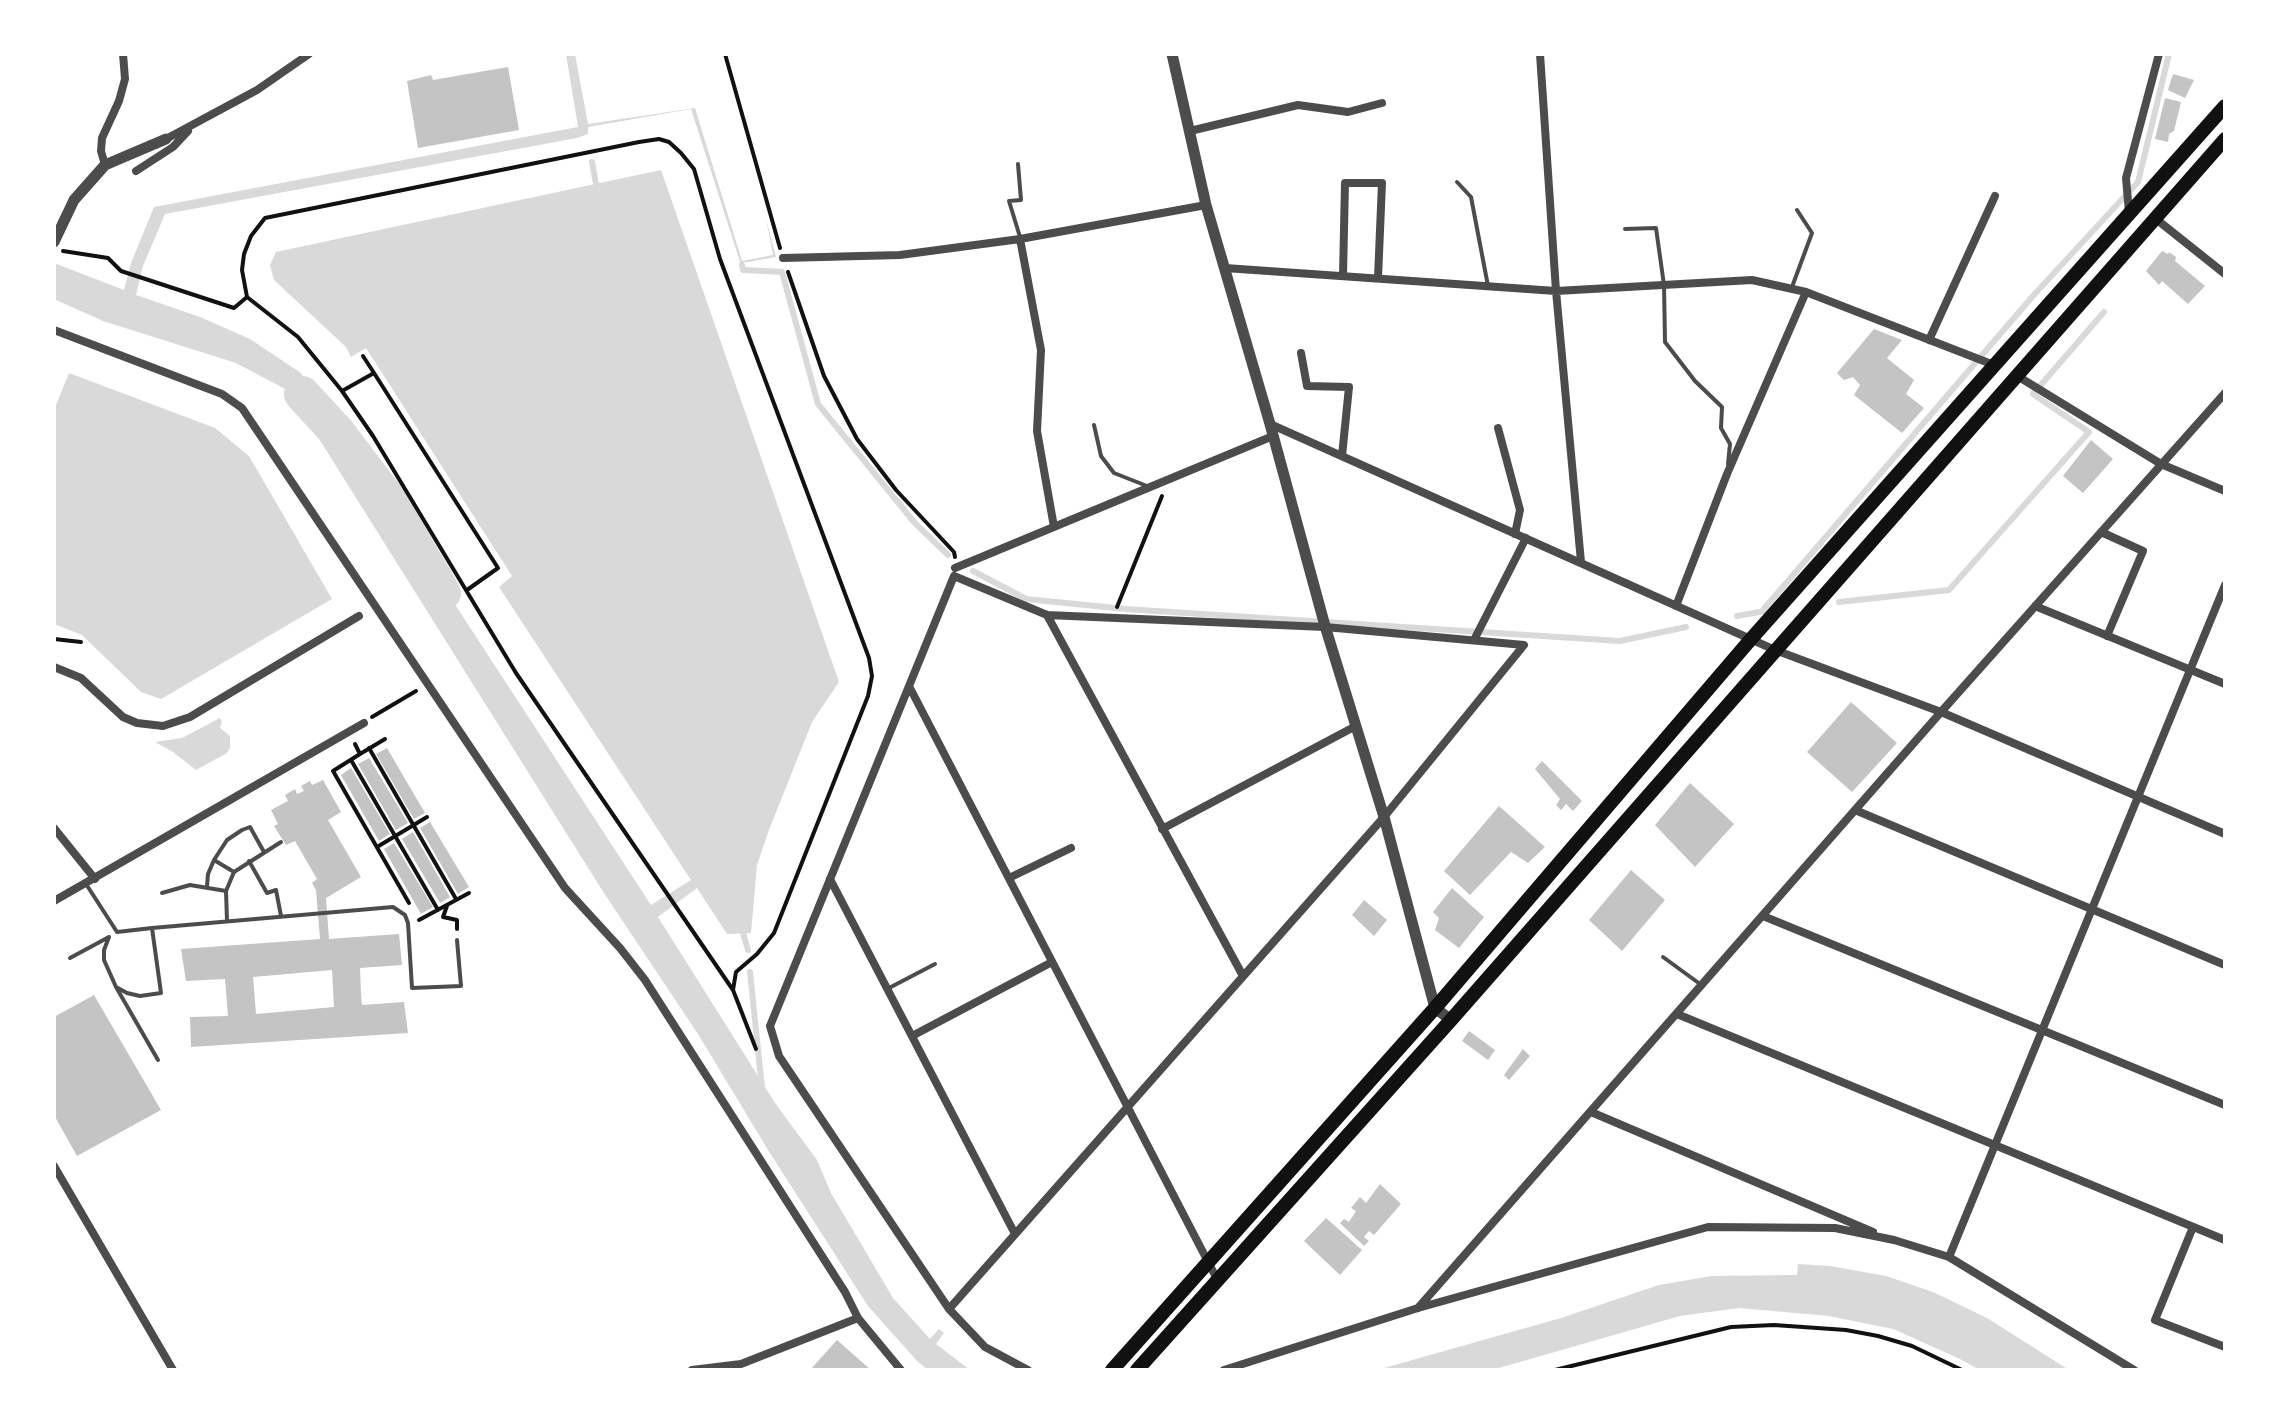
<!DOCTYPE html>
<style>
body{margin:0}
#map{position:relative;width:2279px;height:1424px;overflow:hidden;background:#fff;font-family:Jost,sans-serif}
canvas{display:block}
.frame{position:absolute;inset:0;border:56px solid #fff;pointer-events:none}
</style>
<div id="map">
<canvas width="2279" height="1424"></canvas>
<div class="frame"></div>
</div>
<script>
const ctx = document.querySelector('canvas').getContext('2d');
ctx.lineJoin = 'round';
function fillPath(path, color) { ctx.fillStyle = color; ctx.fill(path, 'evenodd'); }
const toPath = rows => new Path2D(rows.map(r => 'M' + r).join(''));
function stroke(path, color, width, dash) { ctx.strokeStyle = color; ctx.lineWidth = width; ctx.lineCap = dash ? 'butt' : 'round'; ctx.setLineDash(dash || []); ctx.stroke(path); }
const water = toPath([
 [566,54,575,54,588,124,695,108,742,261,773,255,766,219,776,257,742,263,743,271,691,109,588,127,588,134,577,138,165,214,143,266,136,295,200,317,250,339,301,373,343,444,439,580,651,905,691,880,499,587,512,576,366,348,351,357,346,347,274,280,270,265,276,252,661,170,839,682,812,722,769,830,757,865,751,933,727,934,697,888,658,917,775,1103,817,1160,831,1193,893,1298,930,1339,939,1329,944,1333,936,1344,970,1370,928,1370,918,1362,868,1306,768,1150,698,1034,602,890,289,391,236,363,103,321,54,299,54,263,124,290,131,263,154,207,578,127],
 [69,373,215,428,249,456,332,599,161,699,141,692,82,635,54,624,54,410],
 [220,718,222,722,220,728,230,736,230,748,227,753,196,770,173,752,155,742,182,738],
 [1798,1264,1830,1266,1886,1276,1933,1292,1987,1318,2069,1370,1980,1370,1958,1358,1893,1329,1829,1316,1739,1308,1680,1316,1492,1370,1377,1370,1561,1318,1659,1285,1712,1276,1797,1275]
]);
const stream = toPath([
 [592,162,597,190],
 [742,265,743,270,782,272,818,404,914,522,948,555],
 [973,571,1026,599,1125,609,1620,641,1686,627],
 [1839,602,1949,590,2089,432,2033,394,2104,312],
 [1763,610,2032,297,2138,182,2169,54],
 [1737,616,1765,611],
 [741,926,748,950],
 [750,972,762,1088]
]);
const river = toPath([
 [302,394,338,433,388,499,443,593]
]);
const building = toPath([
 [508,67,519,130,418,148,407,81,431,75,433,80],
 [2173,74,2194,80,2185,98,2168,90],
 [2165,98,2181,102,2174,131,2169,134,2168,142,2155,139],
 [2162,251,2168,254,2169,252,2176,257,2175,261,2205,286,2188,304,2162,281,2159,285,2146,271],
 [1874,329,1902,340,1887,358,1914,380,1906,394,1924,408,1902,433,1854,395,1860,385,1853,377,1844,380,1837,373],
 [2091,440,2113,459,2083,493,2063,476],
 [1851,702,1897,743,1852,792,1807,752],
 [387,748,425,813,414,819,376,754],
 [369,758,408,823,396,830,358,764],
 [1542,761,1582,801,1573,811,1566,804,1561,810,1556,805,1560,799,1535,769],
 [351,768,390,834,379,841,341,775],
 [323,780,341,812,328,820,361,877,326,898,329,939,399,934,402,965,360,968,361,994,362,1005,404,1002,408,1033,191,1047,190,1017,228,1016,225,979,186,981,181,949,320,939,316,890,312,883,317,879,295,841,286,845,274,826,278,824,271,810,288,801,285,795,295,789,297,794,304,791,301,786,310,781,312,785],
 [332,970,334,1007,256,1014,253,977],
 [1690,783,1734,824,1695,867,1655,825],
 [1499,806,1545,847,1528,863,1511,852,1470,895,1444,871],
 [430,822,469,887,458,894,420,828],
 [413,832,450,897,440,903,402,839],
 [394,843,433,907,421,914,384,849],
 [1631,870,1665,900,1622,951,1589,920],
 [1452,888,1484,917,1459,948,1435,930,1439,918,1433,912],
 [1364,900,1387,920,1374,936,1352,915],
 [94,995,161,1110,77,1156,54,1115,54,1017],
 [1469,1031,1495,1050,1488,1060,1462,1041],
 [1523,1049,1530,1056,1509,1080,1504,1075],
 [1380,1184,1401,1204,1374,1235,1369,1231,1364,1237,1369,1241,1364,1246,1340,1223,1344,1219,1349,1222,1356,1211,1351,1208,1360,1197,1366,1203],
 [1326,1218,1362,1250,1340,1275,1304,1241],
 [837,1340,871,1370,810,1370]
]);
const path = toPath([
 [725,54,780,248],
 [63,251,108,258,121,271,234,308,247,297,242,270,244,254,251,236,265,218,639,142,659,139,669,142,681,153,694,169,720,259,869,658,872,676,868,696,774,933,757,954,736,972,733,990],
 [788,272,824,376,857,439,896,490,954,552,955,557],
 [247,297,298,337,342,391,373,436,516,673,733,990,756,1049],
 [363,356,374,373],
 [342,391,374,373,498,568,467,590],
 [1117,607,1162,496],
 [54,639,81,642],
 [372,717,416,691],
 [355,744,360,754,333,771,409,903],
 [369,748,456,899],
 [360,754,385,739],
 [351,760,438,910],
 [377,847,427,817],
 [447,906,443,917,457,920,457,929],
 [419,920,469,893],
 [1555,1370,1731,1327,1774,1325,1846,1330,1878,1336,1912,1346,1962,1370]
]);
const service = toPath([
 [1018,164,1021,200,1009,201,1020,237],
 [1457,182,1471,197,1488,286],
 [1625,229,1656,228,1664,285,1665,342,1695,381,1722,407,1721,428,1730,444,1728,464],
 [1792,287,1812,233,1797,210],
 [1094,425,1101,456,1114,473,1147,486],
 [214,860,234,872],
 [249,861,267,893,276,890,281,916],
 [86,884,117,932],
 [207,886,208,874,214,860,227,840,242,830,250,827,264,852],
 [162,893,190,885,226,891],
 [227,921,226,891,234,872,281,842],
 [152,928,393,907,405,915,408,923,412,988,461,986,457,940],
 [109,937,104,950,104,960,116,987,158,1060],
 [1663,957,1700,984],
 [70,958,109,937],
 [116,987,127,993,140,996,161,993,152,928,117,932],
 [889,988,935,964]
]);
const minor = toPath([
 [1540,54,1556,291,1581,562],
 [1190,131,1298,105,1348,112,1382,103],
 [166,139,257,90,309,54],
 [105,165,101,151,102,138,119,101,125,79,123,54],
 [136,171,173,147,188,131],
 [2129,213,2126,178,2159,54],
 [2156,219,2225,274],
 [1020,239,1041,350,1037,431,1054,527],
 [783,258,900,255,1020,239,1206,205],
 [1225,268,1556,291,1752,280,1806,292,1994,365],
 [1343,276,1345,183,1382,183,1378,278],
 [54,330,222,394,242,408,565,888,620,948,645,980,845,1292,858,1318],
 [1929,340,1995,196],
 [1301,353,1307,386,1349,387,1342,456],
 [2019,377,2161,464,2225,491],
 [1270,424,1775,650,1941,712,2225,834],
 [1498,428,1520,510,1515,534],
 [2101,532,2143,551,2107,636],
 [955,568,1273,436],
 [1676,606,1727,474,1806,292],
 [2035,606,2225,684],
 [1047,615,1243,976],
 [1474,640,1526,538],
 [54,667,81,678,123,717,137,723,163,726,190,717,359,616],
 [910,688,1218,1281],
 [1855,810,2225,965],
 [54,828,95,879],
 [1162,829,1354,727],
 [1009,878,1071,848],
 [830,879,1015,1234],
 [54,901,364,723],
 [1763,916,2225,1105],
 [1677,1014,2225,1240],
 [912,1036,1052,962],
 [1591,1112,1873,1232],
 [54,1166,173,1370],
 [2193,1227,2155,1320,2225,1347],
 [1949,1257,2225,585],
 [1418,1308,1941,712,2225,393],
 [949,1309,1384,817,1524,645,1325,627,1047,615,954,576,770,1026,779,1056,949,1309,985,1347,1028,1370],
 [692,1370,741,1364,858,1318,901,1370],
 [1224,1370,1418,1308,1708,1227,1835,1228,1894,1240,1949,1257,2134,1370]
]);
const tertiary = toPath([
 [1172,54,1206,205,1270,424,1325,626,1384,817,1435,1008,1451,1020],
 [54,242,74,200,105,165,166,139]
]);
const primary = toPath([
 [1112,1370,1435,1008,1751,639,2225,106],
 [1137,1370,1451,1020,2225,139]
]);
fillPath(water, '#d9d9d9');
stroke(stream, '#d9d9d9', 6);
stroke(river, '#d9d9d9', 36);
fillPath(building, '#c4c4c4');
stroke(path, '#111', 4);
stroke(service, '#4c4c4c', 4);
stroke(minor, '#4c4c4c', 8);
stroke(tertiary, '#4c4c4c', 11);
stroke(primary, '#111', 14);
</script>
